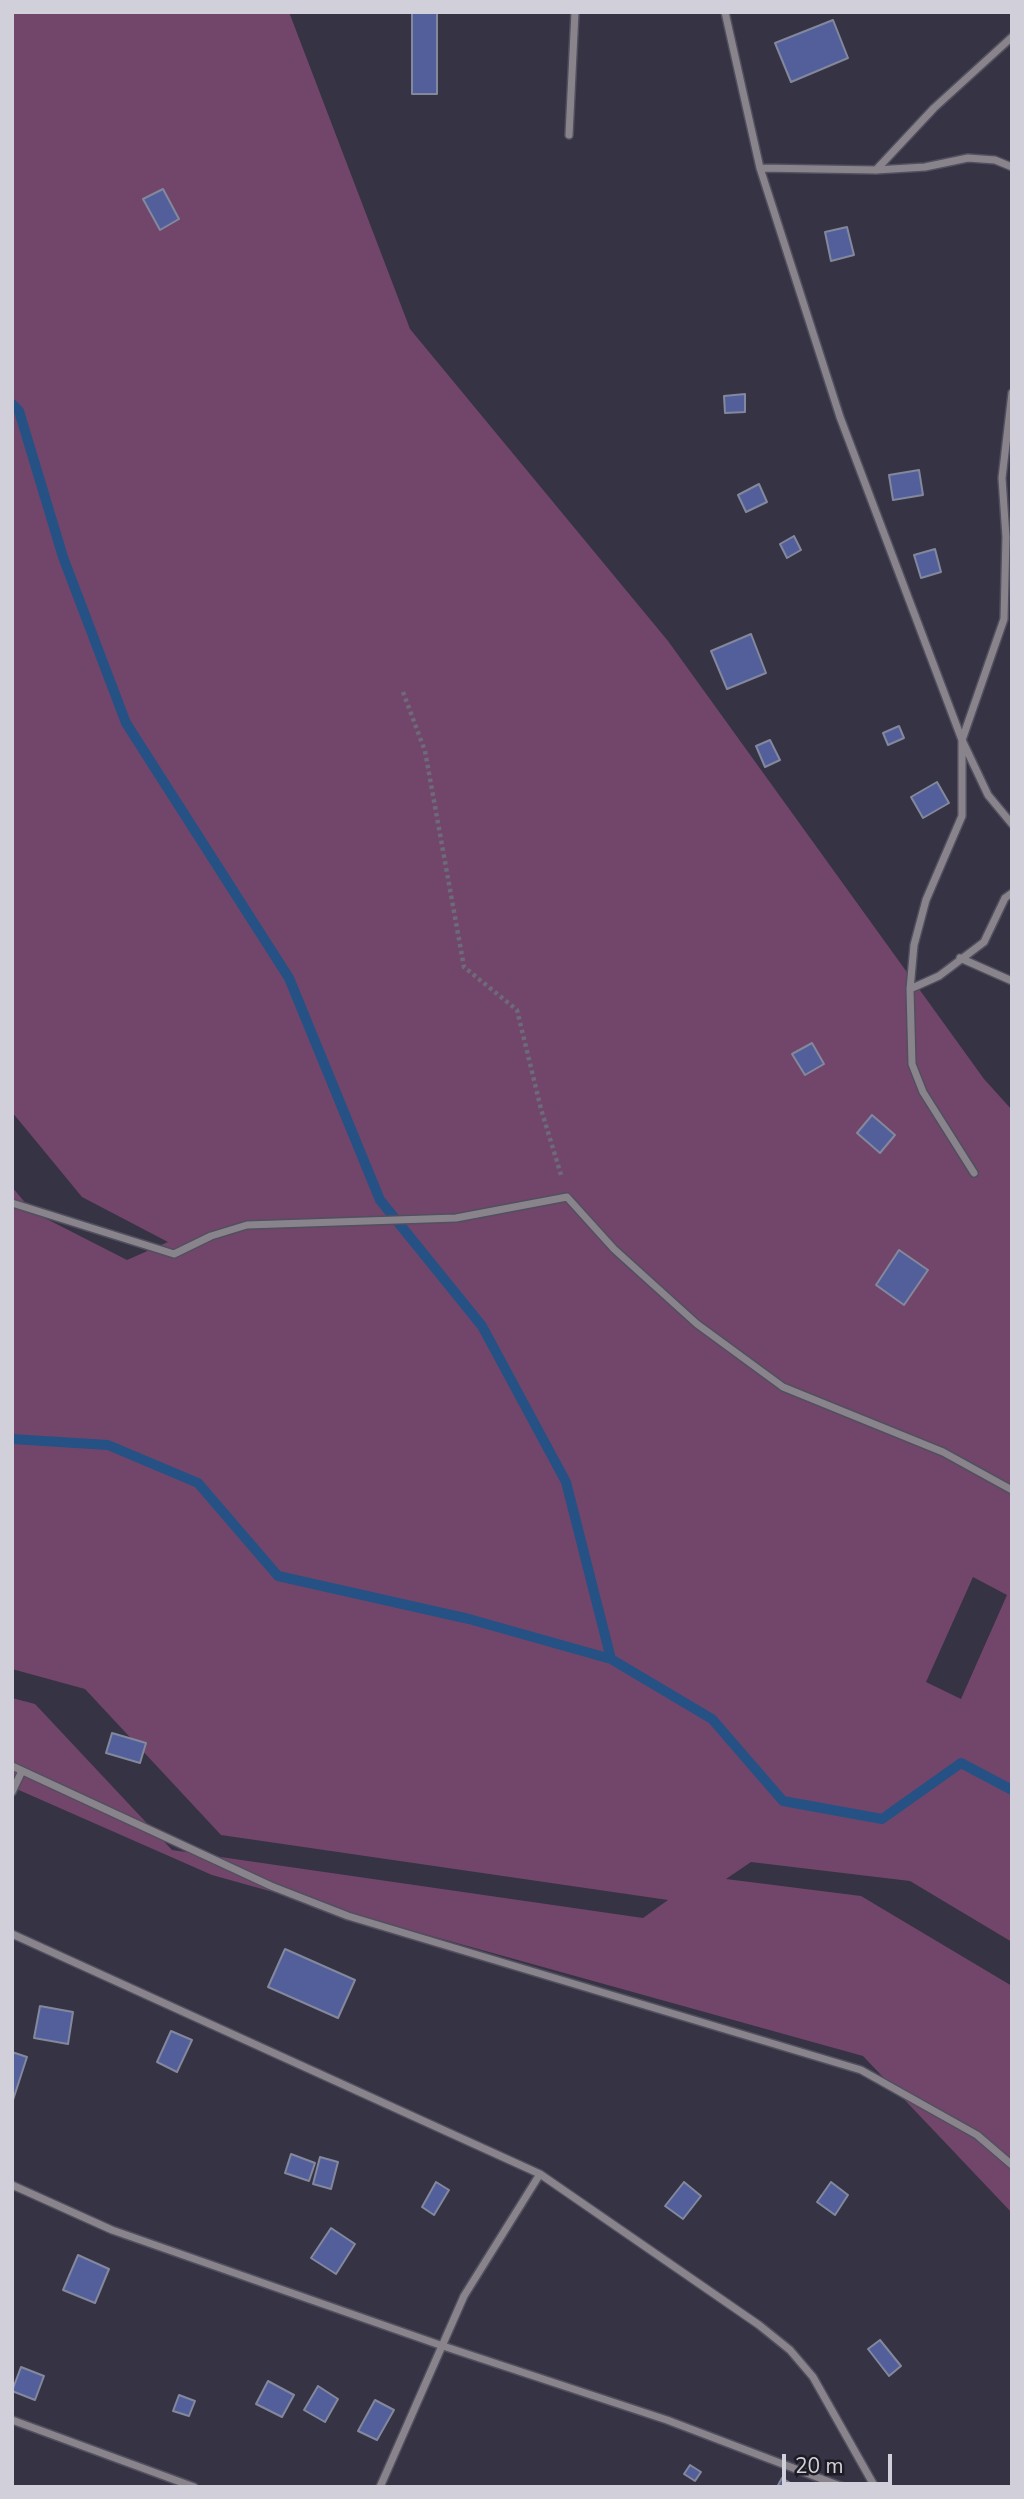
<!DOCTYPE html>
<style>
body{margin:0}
#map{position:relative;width:1024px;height:2499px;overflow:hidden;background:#363344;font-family:"Nunito Sans",sans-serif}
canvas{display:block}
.frame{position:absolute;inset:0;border:14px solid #d1d0da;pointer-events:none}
.scale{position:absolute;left:782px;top:2454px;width:110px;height:32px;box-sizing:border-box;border:4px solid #d1d0da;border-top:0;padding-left:9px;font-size:21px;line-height:24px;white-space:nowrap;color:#d1d0da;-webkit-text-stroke:5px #1d1c24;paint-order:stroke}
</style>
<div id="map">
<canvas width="1024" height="2499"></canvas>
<div class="frame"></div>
<div class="scale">20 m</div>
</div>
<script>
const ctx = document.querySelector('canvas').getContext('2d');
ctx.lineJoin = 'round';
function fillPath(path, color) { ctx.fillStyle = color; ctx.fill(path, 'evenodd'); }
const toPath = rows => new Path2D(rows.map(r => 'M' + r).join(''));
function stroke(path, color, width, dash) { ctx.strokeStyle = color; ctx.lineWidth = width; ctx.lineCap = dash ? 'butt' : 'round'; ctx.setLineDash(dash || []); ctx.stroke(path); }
const green = toPath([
 [12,12,289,12,410,329,668,641,984,1079,1012,1110,1012,1942,910,1881,751,1862,726,1879,861,1896,1012,1986,1012,2213,863,2056,212,1875,12,1787,12,1698,35,1704,172,1850,643,1918,668,1900,221,1835,85,1689,12,1669,12,1187,33,1212,127,1260,168,1242,82,1197,12,1112],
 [973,1577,1007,1595,961,1699,926,1682]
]);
const stream = toPath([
 [12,404,19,411,63,557,126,723,289,978,380,1200,482,1326,566,1482,611,1659],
 [12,1439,108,1445,198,1483,278,1576,469,1619,611,1659,712,1719,783,1801,882,1819,961,1763,1012,1790]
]);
const building = toPath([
 [412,12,437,12,437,94,412,94,412,12],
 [833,20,848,58,791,82,775,43,833,20],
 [163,189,179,219,160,230,143,199,163,189],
 [847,227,854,255,831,261,825,232,847,227],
 [745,394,745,412,725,413,724,396,745,394],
 [919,470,923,495,893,500,889,475,919,470],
 [759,484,767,502,746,512,738,495,759,484],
 [794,536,801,550,787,558,780,544,794,536],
 [935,549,941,572,921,578,914,555,935,549],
 [751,634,766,673,727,689,711,651,751,634],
 [899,726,904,738,888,745,883,733,899,726],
 [770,740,780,760,765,767,756,746,770,740],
 [937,782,949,803,923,818,911,797,937,782],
 [812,1043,824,1064,805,1075,792,1054,812,1043],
 [872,1115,895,1135,880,1153,857,1133,872,1115],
 [899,1250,928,1270,904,1305,876,1285,899,1250],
 [112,1733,146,1743,140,1763,106,1753,112,1733],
 [285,1949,355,1980,338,2018,268,1987,285,1949],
 [40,2006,73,2012,68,2044,34,2038,40,2006],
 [171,2031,192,2040,177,2072,157,2062,171,2031],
 [12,2052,27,2057,12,2103,12,2052],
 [291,2154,315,2163,309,2181,285,2173,291,2154],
 [320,2157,338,2162,331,2189,313,2184,320,2157],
 [436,2182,449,2190,434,2215,422,2207,436,2182],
 [684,2182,701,2196,683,2219,665,2206,684,2182],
 [831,2182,848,2195,835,2215,817,2202,831,2182],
 [331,2228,355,2244,336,2274,311,2258,331,2228],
 [78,2255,109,2269,95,2303,63,2290,78,2255],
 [880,2340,901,2366,889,2376,868,2349,880,2340],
 [21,2367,44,2376,35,2400,12,2391,21,2367],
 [268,2381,294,2395,282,2417,256,2404,268,2381],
 [318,2386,338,2399,325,2422,304,2410,318,2386],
 [179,2395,195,2401,189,2416,173,2411,179,2395],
 [375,2400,394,2410,377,2440,358,2431,375,2400],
 [690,2465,701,2472,695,2481,684,2474,690,2465],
 [782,2478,797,2487,777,2487,782,2478]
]);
const path = toPath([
 [403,692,425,751,464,967,517,1010,541,1109,562,1178]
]);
const street = toPath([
 [725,12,760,168,840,417,962,740,988,795,1012,824],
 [569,135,575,12],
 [760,168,876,170,925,167,968,158,995,160,1012,167],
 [876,170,934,108,1012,37],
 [960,958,1012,981],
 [910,989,939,976,984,942,1005,898,1012,893],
 [974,1173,923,1092,912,1064,910,989,914,945,926,900,962,816,962,740,1004,619,1006,537,1002,478,1012,393],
 [12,1203,174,1254,211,1236,247,1225,456,1218,567,1197,614,1249,697,1324,783,1387,943,1452,1012,1490],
 [12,1766,271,1886,348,1916,861,2070,977,2135,1012,2165],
 [12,1792,22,1771],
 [12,1934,540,2174,759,2325,790,2350,813,2377,875,2487],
 [12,2185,112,2230,440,2345,667,2420,843,2487],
 [12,2420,194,2487],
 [380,2487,464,2296,540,2174]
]);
fillPath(green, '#72466a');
stroke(stream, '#265184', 10);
fillPath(building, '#535f9b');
stroke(building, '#83889c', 2);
stroke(street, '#524f5f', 10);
stroke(path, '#6d6a79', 4.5, [3.5, 3.5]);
stroke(street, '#89848c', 7);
</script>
